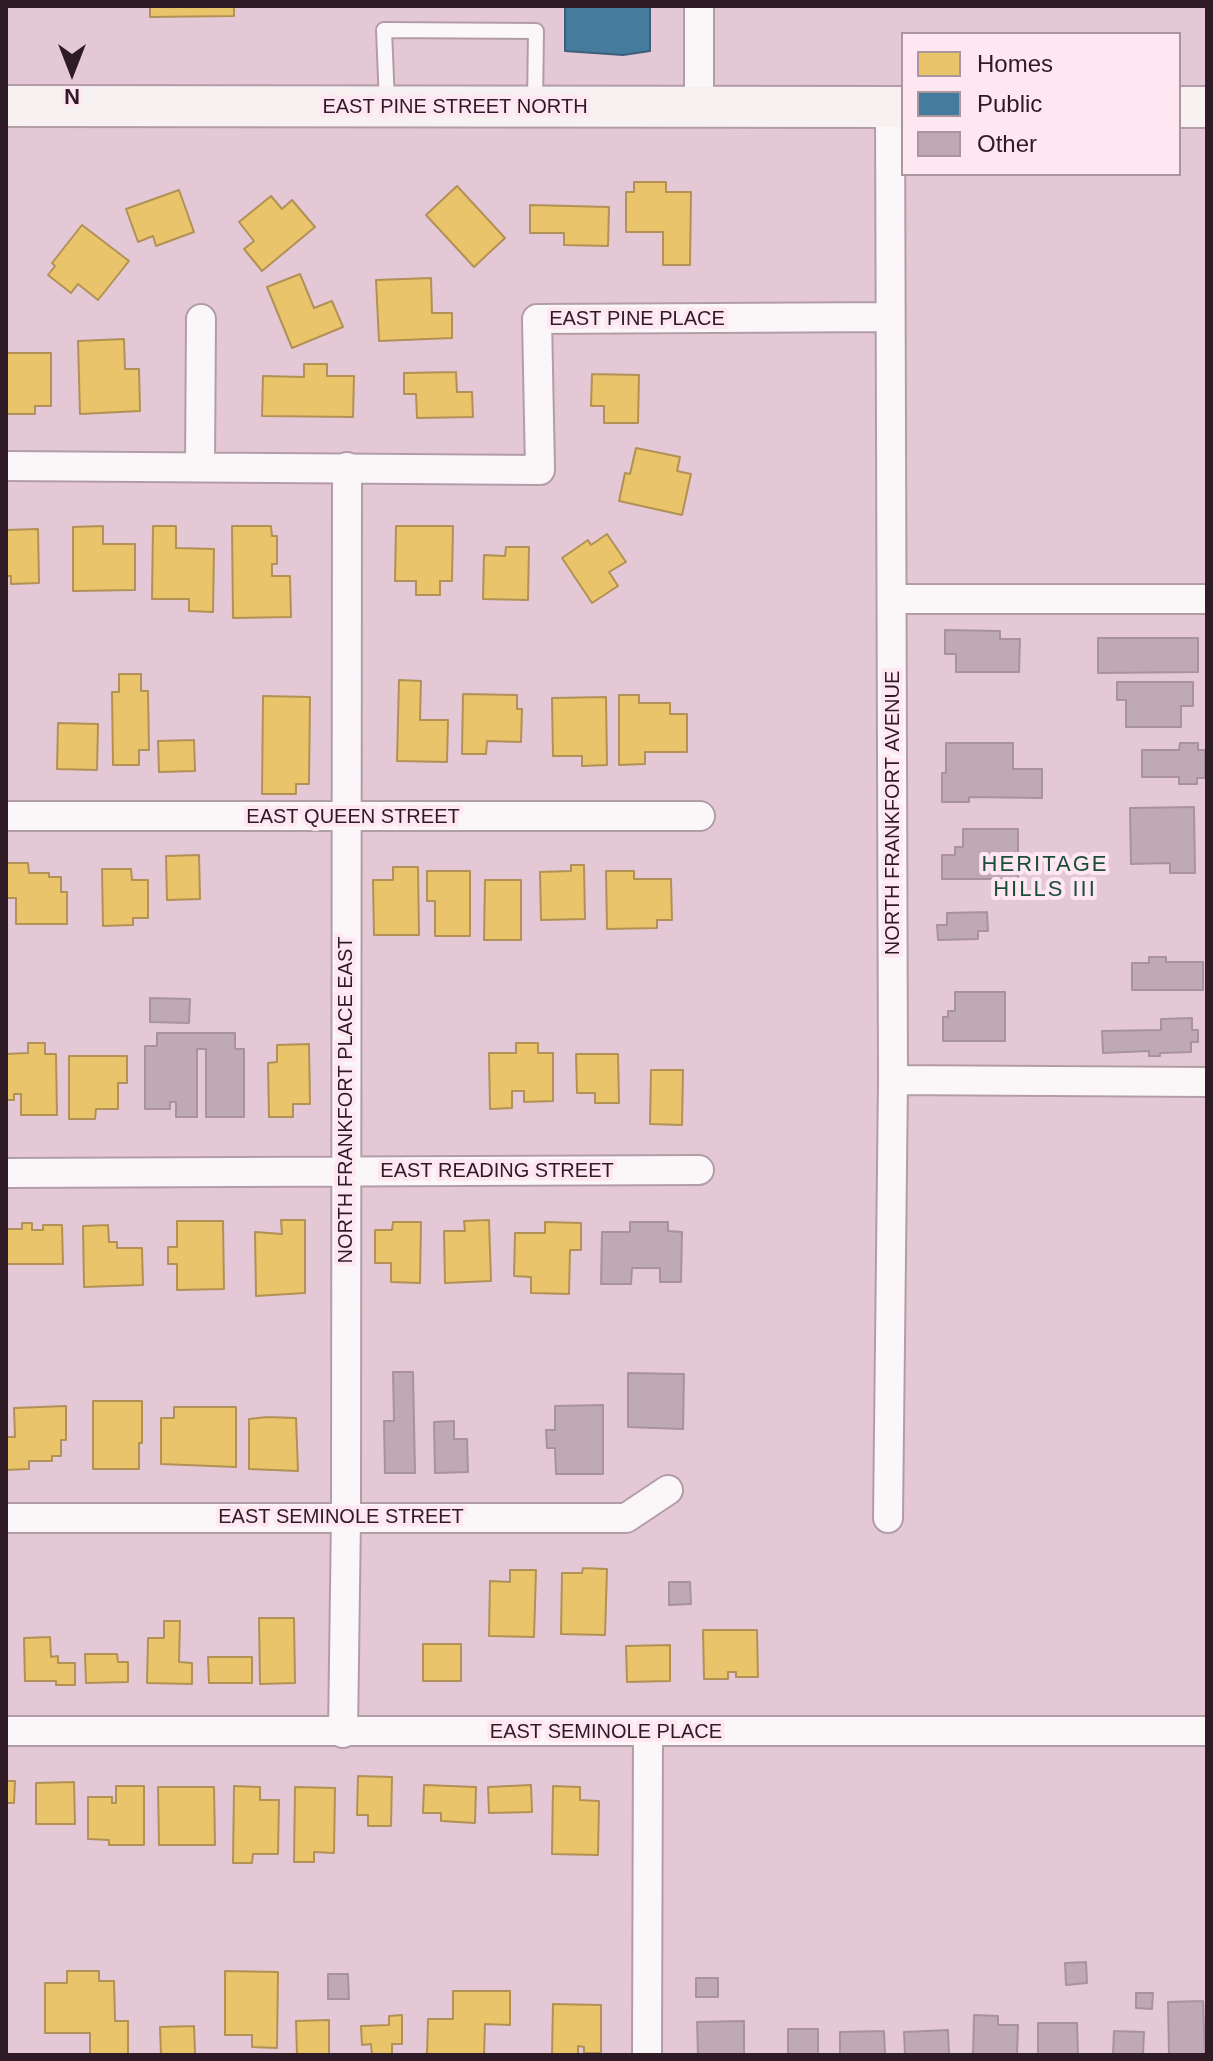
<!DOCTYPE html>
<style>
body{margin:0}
#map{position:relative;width:1213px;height:2061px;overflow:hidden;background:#e4c8d6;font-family:Arial,sans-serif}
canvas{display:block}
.frame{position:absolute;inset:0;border:8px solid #2f1b25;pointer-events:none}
.legend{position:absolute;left:901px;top:32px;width:280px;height:144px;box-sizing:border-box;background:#fee7f1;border:2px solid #ab959f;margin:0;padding:10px 14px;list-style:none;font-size:24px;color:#2f1b25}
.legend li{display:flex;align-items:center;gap:16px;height:40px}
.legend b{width:40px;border:2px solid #ab959f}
.north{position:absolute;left:32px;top:32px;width:80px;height:80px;-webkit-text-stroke:6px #fee7f1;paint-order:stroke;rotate:180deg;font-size:22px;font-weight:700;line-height:32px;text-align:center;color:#2f1b25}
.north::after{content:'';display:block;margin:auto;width:28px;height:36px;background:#2f1b25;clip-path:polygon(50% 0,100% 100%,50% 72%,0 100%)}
</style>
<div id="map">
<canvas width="1213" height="2061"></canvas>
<div class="frame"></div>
<ul class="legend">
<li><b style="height:22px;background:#e9c46a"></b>Homes</li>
<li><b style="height:22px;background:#457b9d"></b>Public</li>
<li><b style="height:22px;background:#bfa9b4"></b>Other</li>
</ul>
<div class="north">N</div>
</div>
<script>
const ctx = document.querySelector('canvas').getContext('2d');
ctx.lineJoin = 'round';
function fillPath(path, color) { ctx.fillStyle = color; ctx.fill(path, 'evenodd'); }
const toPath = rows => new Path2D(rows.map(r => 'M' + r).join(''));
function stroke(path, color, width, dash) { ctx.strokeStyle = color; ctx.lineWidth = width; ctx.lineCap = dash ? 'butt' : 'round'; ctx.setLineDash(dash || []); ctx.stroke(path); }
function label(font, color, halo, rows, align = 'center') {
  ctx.font = font + ' Arial,sans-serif'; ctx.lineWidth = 8; ctx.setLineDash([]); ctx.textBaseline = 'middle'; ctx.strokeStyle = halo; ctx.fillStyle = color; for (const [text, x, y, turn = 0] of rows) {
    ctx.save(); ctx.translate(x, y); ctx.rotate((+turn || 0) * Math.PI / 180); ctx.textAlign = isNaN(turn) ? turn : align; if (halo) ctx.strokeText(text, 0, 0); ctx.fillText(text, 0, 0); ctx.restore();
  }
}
const homes = toPath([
 [150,6,234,6,234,16,150,17,150,6],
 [634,182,666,182,666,192,691,192,690,265,663,265,663,232,626,232,626,192,634,192,634,182],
 [457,186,505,238,474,267,426,215,457,186],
 [179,190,194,232,156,246,153,236,138,242,126,209,179,190],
 [271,196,282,209,292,200,315,227,262,271,244,249,254,241,239,222,271,196],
 [530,205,609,207,608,246,564,245,564,233,530,233,530,205],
 [82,225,129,261,98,300,78,284,71,293,48,275,55,266,52,263,82,225],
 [300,274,314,308,332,301,343,327,292,348,267,287,300,274],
 [431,278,432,313,452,313,452,338,379,341,376,280,431,278],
 [124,339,125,369,139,369,140,411,80,414,78,341,124,339],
 [6,353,51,353,51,406,35,406,35,414,6,414,6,353],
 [304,364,327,364,327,376,354,376,353,417,262,416,263,376,304,377,304,364],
 [456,372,457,392,472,392,473,417,417,418,416,394,404,394,404,373,456,372],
 [592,374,639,375,638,423,604,423,604,406,591,406,592,374],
 [636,448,680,457,677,471,691,474,682,515,619,501,625,473,630,474,636,448],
 [103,526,103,544,135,544,135,590,73,591,73,527,103,526],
 [153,526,176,526,176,548,214,549,213,612,189,611,189,599,152,599,153,526],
 [232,526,271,526,272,536,277,536,277,564,272,564,272,576,290,576,291,617,233,618,232,526],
 [396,526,453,526,452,581,440,581,440,595,416,595,416,581,395,581,396,526],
 [38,529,39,583,11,584,11,576,6,576,6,530,38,529],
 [607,534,626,562,609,572,618,586,592,603,562,558,588,540,591,545,607,534],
 [506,547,529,547,528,600,483,599,484,555,505,556,506,547],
 [119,674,141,674,141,691,148,691,149,750,139,750,139,765,113,765,112,692,119,692,119,674],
 [399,680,421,681,420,720,448,720,447,762,397,761,399,680],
 [463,694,517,695,517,709,522,709,521,742,487,741,486,754,462,754,463,694],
 [619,695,639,695,639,703,670,703,670,714,687,714,687,752,645,752,645,764,619,765,619,695],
 [263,696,310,697,309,784,296,784,296,794,262,794,263,696],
 [606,697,607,765,582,766,582,756,553,756,552,698,606,697],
 [58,723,98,724,97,770,57,769,58,723],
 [194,740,195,771,159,772,158,741,194,740],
 [199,855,200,899,167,900,166,856,199,855],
 [6,863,28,863,29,873,49,873,49,877,61,877,61,892,67,892,67,924,16,924,16,898,6,898,6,863],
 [571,865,584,865,585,919,541,920,540,872,571,871,571,865],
 [393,867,418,867,419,935,374,935,373,880,393,880,393,867],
 [102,869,131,869,132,880,148,880,148,918,133,918,133,925,103,926,102,869],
 [427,871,470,871,470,936,435,936,435,901,427,901,427,871],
 [606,871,634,871,634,879,671,879,672,920,657,920,657,928,607,929,606,871],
 [485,880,521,880,521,940,484,940,485,880],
 [28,1043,45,1043,45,1054,56,1054,57,1115,21,1115,21,1094,14,1094,14,1100,6,1100,6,1054,28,1053,28,1043],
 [516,1043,538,1043,538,1053,553,1053,553,1101,524,1102,524,1091,512,1091,512,1108,490,1109,489,1053,516,1053,516,1043],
 [309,1044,310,1104,293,1104,293,1117,269,1117,268,1063,277,1062,277,1045,309,1044],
 [576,1054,618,1054,619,1103,595,1103,595,1093,577,1093,576,1054],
 [69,1056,127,1056,127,1083,118,1083,118,1109,96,1109,95,1119,69,1119,69,1056],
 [651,1070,683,1070,682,1125,650,1124,651,1070],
 [281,1220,305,1220,305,1293,256,1296,255,1232,282,1234,281,1220],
 [489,1220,491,1281,445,1283,444,1231,465,1231,464,1221,489,1220],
 [177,1221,223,1221,224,1289,177,1290,177,1264,168,1264,168,1247,177,1247,177,1221],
 [393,1222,421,1222,420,1283,391,1282,391,1263,375,1263,375,1230,392,1230,393,1222],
 [545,1222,581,1223,581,1250,570,1250,569,1294,531,1293,531,1277,514,1276,515,1233,545,1233,545,1222],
 [22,1223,32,1223,32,1230,43,1230,43,1225,62,1225,63,1264,6,1264,6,1229,22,1229,22,1223],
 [108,1225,109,1242,117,1242,117,1248,142,1248,143,1285,84,1287,83,1226,108,1225],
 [93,1401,142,1401,142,1443,139,1443,139,1469,93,1469,93,1401],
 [66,1406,66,1440,61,1440,61,1456,52,1456,52,1461,29,1461,29,1469,6,1470,6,1437,15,1437,14,1408,66,1406],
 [174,1407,236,1407,236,1467,161,1464,161,1418,174,1418,174,1407],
 [267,1417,296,1418,298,1471,249,1469,249,1419,267,1417],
 [583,1568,607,1569,605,1635,561,1634,562,1573,582,1573,583,1568],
 [510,1570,536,1570,534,1637,489,1636,490,1581,510,1582,510,1570],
 [259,1618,294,1618,295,1683,260,1684,259,1618],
 [164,1621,180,1621,179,1662,192,1663,192,1684,147,1683,148,1638,164,1638,164,1621],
 [703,1630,757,1630,758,1677,736,1677,736,1672,728,1672,728,1679,704,1679,703,1630],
 [50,1637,51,1657,58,1656,58,1663,75,1663,75,1685,56,1685,56,1681,25,1681,24,1638,50,1637],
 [423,1644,461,1644,461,1681,423,1681,423,1644],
 [670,1645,670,1681,627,1682,626,1646,670,1645],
 [85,1654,117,1654,118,1662,128,1662,128,1682,86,1683,85,1654],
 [208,1657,252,1657,252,1683,209,1683,208,1657],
 [358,1776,392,1777,391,1826,368,1826,368,1815,357,1815,358,1776],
 [6,1781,15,1781,14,1803,6,1803,6,1781],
 [74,1782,75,1824,36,1824,36,1783,74,1782],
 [424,1785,476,1787,475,1823,441,1821,441,1813,423,1813,424,1785],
 [531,1785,532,1812,489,1813,488,1787,531,1785],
 [116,1786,144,1786,144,1845,109,1845,109,1840,88,1839,88,1797,112,1797,112,1803,116,1803,116,1786],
 [234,1786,260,1787,260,1800,279,1800,278,1854,253,1854,252,1863,233,1863,234,1786],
 [553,1786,580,1787,580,1800,599,1801,598,1855,552,1854,553,1786],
 [158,1787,214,1787,215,1845,159,1845,158,1787],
 [295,1787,335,1788,334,1853,314,1852,314,1862,294,1862,295,1787],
 [67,1971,99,1971,99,1981,114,1981,115,2021,128,2021,128,2055,90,2055,90,2033,45,2033,45,1983,67,1983,67,1971],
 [225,1971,278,1972,277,2048,252,2047,252,2035,225,2035,225,1971],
 [453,1991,510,1991,510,2025,485,2024,484,2055,427,2055,428,2019,453,2019,453,1991],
 [553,2004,601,2005,601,2053,584,2053,584,2047,578,2046,578,2055,552,2055,553,2004],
 [402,2015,402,2044,392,2044,392,2055,372,2055,371,2044,362,2045,361,2026,389,2025,389,2016,402,2015],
 [329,2020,329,2055,297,2055,296,2021,329,2020],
 [194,2026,195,2054,161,2055,160,2027,194,2026]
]);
const public = toPath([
 [565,6,650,6,650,51,623,55,565,51,565,6]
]);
const building = toPath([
 [945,630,1000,631,1000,639,1020,639,1019,672,956,672,956,654,945,654,945,630],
 [1098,638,1198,638,1198,672,1098,673,1098,638],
 [1117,682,1193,682,1193,706,1181,706,1181,727,1126,727,1126,700,1117,700,1117,682],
 [946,743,1013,743,1013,769,1042,769,1042,798,969,797,969,802,942,802,942,773,946,773,946,743],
 [1180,743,1198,743,1198,750,1205,750,1205,778,1197,778,1197,784,1179,784,1179,777,1142,777,1142,750,1179,750,1180,743],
 [1194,807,1195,873,1170,873,1170,863,1131,864,1130,808,1194,807],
 [963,829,1018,829,1018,879,942,879,942,855,955,855,955,847,963,847,963,829],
 [987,912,988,931,978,931,978,939,938,940,937,925,947,925,947,913,987,912],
 [1149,957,1166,957,1166,962,1203,962,1203,990,1132,990,1132,963,1149,963,1149,957],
 [955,992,1005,992,1005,1041,943,1041,943,1017,948,1017,948,1011,955,1011,955,992],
 [150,998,190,999,189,1023,150,1022,150,998],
 [1192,1018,1192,1030,1198,1030,1198,1042,1191,1042,1191,1052,1160,1053,1160,1056,1149,1056,1149,1051,1103,1053,1102,1031,1161,1030,1161,1019,1192,1018],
 [157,1033,235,1033,235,1049,244,1049,244,1117,206,1117,206,1049,197,1049,197,1117,176,1117,176,1102,170,1102,170,1109,145,1109,145,1046,157,1046,157,1033],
 [630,1222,668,1222,668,1231,682,1232,681,1282,660,1282,660,1268,632,1268,631,1284,601,1284,602,1232,630,1232,630,1222],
 [393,1372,413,1372,415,1473,385,1473,384,1421,394,1421,393,1372],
 [628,1373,684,1374,683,1429,628,1427,628,1373],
 [603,1405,603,1474,556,1474,555,1448,547,1448,546,1430,555,1430,555,1406,603,1405],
 [454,1421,454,1439,467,1439,468,1472,435,1473,434,1422,454,1421],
 [669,1582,690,1582,691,1604,669,1605,669,1582],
 [1086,1962,1087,1983,1066,1985,1065,1963,1086,1962],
 [328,1974,348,1974,349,1999,328,1999,328,1974],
 [696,1978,718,1978,718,1997,696,1997,696,1978],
 [1136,1993,1153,1993,1152,2009,1136,2008,1136,1993],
 [1203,2001,1205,2055,1169,2055,1168,2002,1203,2001],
 [974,2015,998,2016,998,2025,1018,2025,1017,2055,973,2055,974,2015],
 [744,2021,744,2054,698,2055,697,2022,744,2021],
 [1038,2023,1077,2023,1078,2055,1038,2055,1038,2023],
 [788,2029,818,2029,818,2055,788,2055,788,2029],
 [948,2030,949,2055,905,2055,904,2032,948,2030],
 [884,2031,885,2054,840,2055,840,2032,884,2031],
 [1114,2031,1144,2032,1143,2055,1113,2055,1114,2031]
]);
const lane = toPath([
 [387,103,384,30,536,31,535,103]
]);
const street = toPath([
 [699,6,699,107],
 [6,466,540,470,537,319,890,317],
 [200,467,201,319],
 [893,599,1207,599],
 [6,816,700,816],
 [893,1080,1207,1082],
 [6,1173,699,1170],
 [6,1518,626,1518,668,1490],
 [888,1518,893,1080,890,107],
 [6,1731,1207,1731],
 [343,1733,346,1517,347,467],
 [647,2055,648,1732]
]);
const secondary = toPath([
 [6,106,903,107],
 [1179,107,1207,107]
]);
const streetNames = [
 ["EAST PINE STREET NORTH",455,107],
 ["EAST PINE PLACE",637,319],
 ["NORTH FRANKFORT AVENUE",893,813,-90],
 ["EAST QUEEN STREET",353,817],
 ["NORTH FRANKFORT PLACE EAST",346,1100,-90],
 ["EAST READING STREET",497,1171],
 ["EAST SEMINOLE STREET",341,1517],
 ["EAST SEMINOLE PLACE",606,1732]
];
const neighbourhoodNames = [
 ["HERITAGE",1045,865],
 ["HILLS III",1045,890]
];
fillPath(homes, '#e9c46a');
stroke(homes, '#b19155', 2);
fillPath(public, '#457b9d');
stroke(public, '#3e5e79', 2);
fillPath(building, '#bfa9b4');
stroke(building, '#a8929d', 2);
stroke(lane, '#b29da7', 18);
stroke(street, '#b29da7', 32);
stroke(secondary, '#b29da7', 44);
stroke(lane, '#fbf7f9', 14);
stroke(street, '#fbf7f9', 28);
stroke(secondary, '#f7f1f2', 40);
label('20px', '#2f1b25', '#fee7f1', streetNames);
ctx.letterSpacing = '2px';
label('22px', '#1c4d3d', '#fee7f1', neighbourhoodNames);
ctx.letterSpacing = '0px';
</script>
